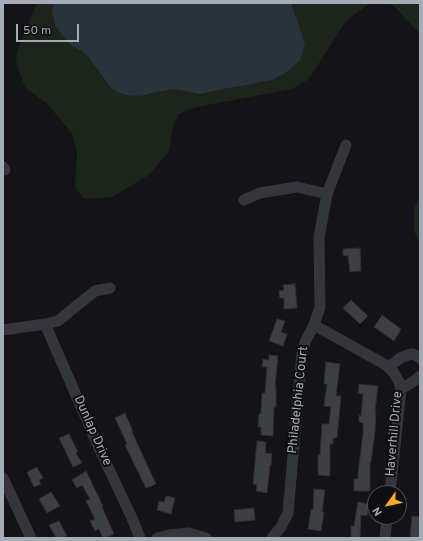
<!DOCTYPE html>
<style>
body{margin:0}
#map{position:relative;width:423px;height:541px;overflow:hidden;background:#141416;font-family:Overpass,sans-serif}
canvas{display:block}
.frame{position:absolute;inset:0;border:4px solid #a5abb7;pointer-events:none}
.north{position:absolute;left:367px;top:485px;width:40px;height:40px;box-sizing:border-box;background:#0f0f11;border:1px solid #4b4d53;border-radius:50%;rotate:237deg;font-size:11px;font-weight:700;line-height:16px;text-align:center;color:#a5abb7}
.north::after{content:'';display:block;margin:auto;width:14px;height:18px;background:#fea824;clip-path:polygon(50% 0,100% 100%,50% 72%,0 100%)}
.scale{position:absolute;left:16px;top:24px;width:63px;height:18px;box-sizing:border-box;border:2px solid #a5abb7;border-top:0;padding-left:5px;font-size:12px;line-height:14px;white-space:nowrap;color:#a5abb7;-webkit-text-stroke:3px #0f0f11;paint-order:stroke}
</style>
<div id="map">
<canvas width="423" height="541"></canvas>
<div class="frame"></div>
<div class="north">N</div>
<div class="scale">50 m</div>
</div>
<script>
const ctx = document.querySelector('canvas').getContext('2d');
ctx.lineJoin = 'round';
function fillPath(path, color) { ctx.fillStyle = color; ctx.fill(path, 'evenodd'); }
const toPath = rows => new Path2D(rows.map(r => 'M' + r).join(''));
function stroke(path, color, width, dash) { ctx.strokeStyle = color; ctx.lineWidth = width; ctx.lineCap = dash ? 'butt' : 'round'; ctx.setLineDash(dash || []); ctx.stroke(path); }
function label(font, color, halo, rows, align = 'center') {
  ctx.font = font + ' Overpass,sans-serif'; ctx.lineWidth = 4; ctx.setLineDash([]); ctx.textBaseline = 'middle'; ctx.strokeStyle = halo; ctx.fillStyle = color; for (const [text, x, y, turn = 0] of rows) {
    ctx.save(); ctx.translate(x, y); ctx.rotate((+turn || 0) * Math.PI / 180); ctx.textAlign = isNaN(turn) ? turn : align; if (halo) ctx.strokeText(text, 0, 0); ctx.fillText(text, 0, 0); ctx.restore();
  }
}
const green = toPath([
 [37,3,54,3,52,12,68,43,86,54,112,89,141,96,153,93,173,89,185,91,222,89,242,86,272,80,295,16,291,3,370,3,346,21,309,79,292,89,212,104,193,108,179,114,173,127,169,151,149,175,112,197,85,199,75,187,77,153,72,133,47,104,25,87,16,63,17,52],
 [371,3,420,3,420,34,393,5],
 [420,197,420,244,414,231,414,208]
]);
const water = toPath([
 [54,3,291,3,305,44,300,60,287,72,272,80,242,86,222,89,200,94,185,91,173,89,153,93,141,96,125,95,112,89,86,54,68,43,55,25,52,12]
]);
const building = toPath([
 [360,248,361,271,350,272,348,255,343,256,343,249,360,248],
 [295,284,297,308,284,309,284,298,280,298,279,291,284,290,283,285,295,284],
 [351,300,368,316,360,324,343,308,351,300],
 [382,315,401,329,394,341,374,327,382,315],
 [277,319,285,321,281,332,287,334,283,346,269,341,277,319],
 [269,355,278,356,275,387,276,387,276,407,274,407,273,436,261,435,261,427,258,427,259,414,261,414,262,393,265,393,267,367,262,367,263,359,269,360,269,355],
 [326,362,340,364,336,396,341,396,337,438,333,438,333,444,330,444,330,476,318,475,318,455,320,455,322,424,329,424,331,407,324,406,327,384,324,384,326,362],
 [359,384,378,386,375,411,376,411,375,432,371,462,370,462,370,491,354,491,354,479,358,479,358,473,363,434,363,423,359,422,359,415,361,416,363,394,358,393,359,384],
 [125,413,133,432,132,432,156,484,146,488,125,445,127,444,115,418,125,413],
 [69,434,78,452,76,453,82,463,73,467,59,438,69,434],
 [257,441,266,442,265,453,272,454,271,465,270,465,267,493,256,491,257,485,253,484,257,441],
 [37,467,43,478,39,480,41,484,34,487,27,472,37,467],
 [86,471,103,506,102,507,114,534,105,538,103,538,99,529,95,531,90,521,95,519,86,501,90,499,82,485,77,488,72,480,86,471],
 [314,489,325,490,322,512,324,512,321,531,308,529,311,510,313,510,314,489],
 [51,492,60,506,47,513,39,499,51,492],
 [166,496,175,498,171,514,157,510,159,501,164,502,166,496],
 [358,502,369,504,367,516,361,515,360,538,351,538,351,526,354,526,358,502],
 [254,508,255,520,235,522,234,510,254,508],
 [412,516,420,517,420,538,410,538,412,516],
 [59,521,67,536,62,538,56,538,49,525,59,521]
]);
const minor = toPath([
 [3,167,5,170],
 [244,200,260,193,297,187,327,194],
 [45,324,100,450,132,518,140,538],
 [314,325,386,365,394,373,398,380,401,389,390,493],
 [3,330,45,324,58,321,95,291,110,288],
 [389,367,400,358,408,355,413,354,417,356,420,358],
 [401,389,414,381,420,376],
 [3,478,31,538],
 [157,538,169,535,189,533,206,538],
 [272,538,281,527,288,513,302,353,306,340,314,325,320,307,319,238,327,194,346,145],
 [385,538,387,517]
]);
const streetNames = [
 ["Philadelphia Court",299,400,-84],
 ["Dunlap Drive",92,431,66],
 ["Haverhill Drive",395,434,-85]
];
fillPath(green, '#1c241c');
fillPath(water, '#29343a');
fillPath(building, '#3e3f43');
stroke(building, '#2e2e32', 1);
stroke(minor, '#35363b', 11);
label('13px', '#a5abb7', '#0f0f11', streetNames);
</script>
